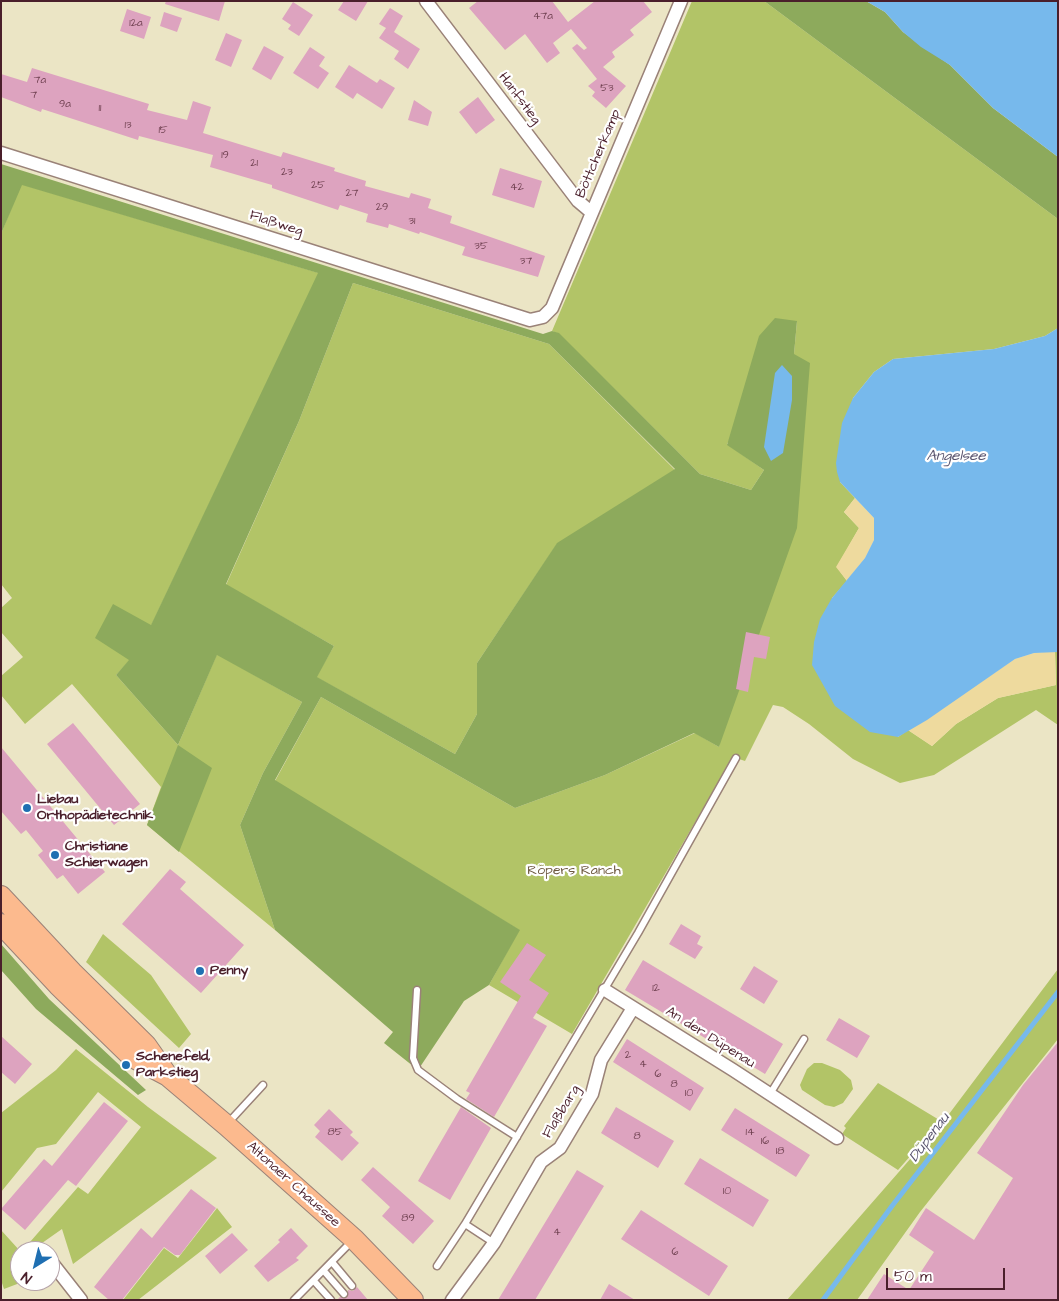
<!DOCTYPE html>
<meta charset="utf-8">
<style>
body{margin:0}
#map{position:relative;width:1059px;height:1301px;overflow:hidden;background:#ebe5c5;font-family:"Architects Daughter",sans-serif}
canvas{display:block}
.frame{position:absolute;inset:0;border:2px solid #4a1f2b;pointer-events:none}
.north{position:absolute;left:10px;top:1241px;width:50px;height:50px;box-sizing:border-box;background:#fff;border:1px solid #b7a5aa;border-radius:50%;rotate:216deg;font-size:14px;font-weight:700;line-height:20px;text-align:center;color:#4a1f2b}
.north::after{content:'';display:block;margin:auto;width:18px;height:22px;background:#1f6fb2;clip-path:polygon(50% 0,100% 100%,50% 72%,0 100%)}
.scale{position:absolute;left:886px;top:1268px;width:119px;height:22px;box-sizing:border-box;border:2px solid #4a1f2b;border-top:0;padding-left:6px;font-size:15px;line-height:18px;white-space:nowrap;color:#4a1f2b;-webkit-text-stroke:4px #fff;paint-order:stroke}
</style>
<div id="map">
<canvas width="1059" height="1301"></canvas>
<div class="frame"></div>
<div class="north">N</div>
<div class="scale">50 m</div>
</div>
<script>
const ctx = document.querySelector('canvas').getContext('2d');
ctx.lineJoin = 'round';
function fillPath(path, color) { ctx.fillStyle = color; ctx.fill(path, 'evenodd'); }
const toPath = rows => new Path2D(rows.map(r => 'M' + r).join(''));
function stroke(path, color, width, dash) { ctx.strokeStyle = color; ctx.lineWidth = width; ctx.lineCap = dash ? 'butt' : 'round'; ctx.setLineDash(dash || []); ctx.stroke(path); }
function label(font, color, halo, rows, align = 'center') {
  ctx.font = font + ' "Architects Daughter",sans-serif'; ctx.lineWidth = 4.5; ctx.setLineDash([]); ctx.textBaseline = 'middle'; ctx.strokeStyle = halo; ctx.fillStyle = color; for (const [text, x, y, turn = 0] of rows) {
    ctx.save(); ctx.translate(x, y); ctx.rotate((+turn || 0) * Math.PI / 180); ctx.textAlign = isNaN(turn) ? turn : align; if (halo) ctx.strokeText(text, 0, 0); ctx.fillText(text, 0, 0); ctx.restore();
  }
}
const green = toPath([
 [692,1,764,1,1058,219,1058,328,1045,336,994,349,893,359,874,372,853,398,840,482,855,498,844,512,859,528,837,567,847,581,832,598,898,737,908,730,932,746,956,724,998,698,1056,685,1055,651,1058,652,1058,725,1036,710,934,775,900,783,853,759,809,724,783,707,773,705,745,761,733,757,572,1034,489,985,519,930,275,781,321,697,515,808,605,775,695,733,719,747,794,354,797,321,727,444,764,470,751,490,700,474,559,334,552,331],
 [21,184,319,273,151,626,129,661,116,675,178,745,217,654,302,702,263,773,240,825,275,930,147,825,161,787,72,684,25,724,1,695,1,676,23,657,1,632,1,608,12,598,1,584,1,234],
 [353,283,549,344,675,470,557,544,477,663,477,714,455,754,316,677,334,646,226,585,299,421],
 [103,934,151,975,191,1034,179,1048,86,962],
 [1058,969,1058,1039,920,1212,857,1300,787,1300,946,1118],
 [76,1049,148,1107,217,1158,73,1264,62,1229,35,1248,30,1242,78,1187,88,1194,141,1127,98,1092,56,1144,37,1148,1,1192,1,1113,56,1070],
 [814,1063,822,1063,840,1070,851,1080,853,1089,843,1103,834,1107,825,1105,802,1090,800,1085,807,1069],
 [878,1083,941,1121,898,1170,842,1134,846,1128,844,1126],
 [217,1208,232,1227,138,1300,123,1300,164,1248,178,1258],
 [1,1230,20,1251,20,1259,17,1262,20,1264,20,1281,25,1281,4,1289,1,1280]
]);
const forest = toPath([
 [764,1,866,1,885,12,903,32,950,65,993,108,1058,157,1058,219],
 [1,164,543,334,552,331,559,333,700,474,751,490,764,470,727,445,759,336,775,318,797,321,794,354,810,363,797,528,719,747,694,733,605,775,515,808,321,697,275,780,520,930,489,985,464,1001,418,1070,384,1043,393,1032,275,930,240,825,263,773,302,702,217,655,178,745,212,768,179,852,147,825,178,745,116,675,129,660,95,638,113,604,151,625,318,273,22,185,1,234],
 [353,283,549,344,675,469,557,543,477,663,477,714,455,754,317,677,334,646,226,584,299,421],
 [1,944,49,999,146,1090,138,1095,36,1009,1,970]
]);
const sand = toPath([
 [855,498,874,518,874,540,865,558,847,581,836,567,859,528,844,512],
 [1055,651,1056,685,998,698,956,724,932,746,908,730,1015,659,1034,653]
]);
const water = toPath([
 [866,1,1058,1,1058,157,993,108,950,65,921,47,903,32,885,12],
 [1058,328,1058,652,1034,653,1015,659,927,720,898,737,870,732,835,706,812,665,814,642,820,619,832,598,865,558,874,540,874,518,840,482,837,472,836,463,842,423,853,398,874,372,893,359,994,349,1045,336],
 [782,365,792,376,792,400,783,453,771,461,764,447,775,373]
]);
const stream = toPath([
 [823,1300,892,1206,1058,992]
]);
const building = toPath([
 [166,1,225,1,219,21,165,4],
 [344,1,368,1,356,21,338,10],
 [478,1,552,1,568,22,595,1,643,1,652,12,630,30,634,35,612,52,615,57,603,67,626,86,606,108,592,96,595,92,588,86,597,79,572,48,577,44,584,50,587,48,571,29,553,43,560,53,547,63,525,34,505,50,469,8],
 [293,2,313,15,299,36,288,29,291,25,282,19],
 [390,8,403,16,394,32,420,49,408,69,394,59,399,51,379,38,386,28,379,24],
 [127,9,151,17,144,39,120,31],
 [164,12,182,18,177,32,160,26],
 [226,33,242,40,231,67,215,60],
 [264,46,284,57,271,80,252,69],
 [310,47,325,57,319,66,329,73,318,89,293,73],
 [349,65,377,83,380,79,395,88,382,109,357,93,353,99,335,87],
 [32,68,149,104,147,110,187,120,193,101,211,107,203,133,281,157,283,152,335,168,334,171,366,181,365,186,409,198,411,193,431,199,428,208,452,216,450,223,545,256,538,277,462,255,465,247,420,232,419,234,389,224,388,228,366,222,368,214,340,205,338,210,272,188,272,185,210,167,213,155,139,136,138,140,42,109,41,112,1,97,1,74,27,82],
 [478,97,495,120,476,134,459,112],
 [414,100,432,112,428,126,408,120],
 [500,168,542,181,534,208,492,195],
 [746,632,770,637,766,659,754,657,748,692,736,689],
 [73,723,140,804,114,825,47,744],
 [1,747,105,872,78,894,63,875,57,879,38,855,43,851,26,830,21,834,1,811],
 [170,869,186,882,180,889,244,945,201,993,122,924],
 [681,924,701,936,697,944,703,947,695,959,669,944],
 [527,943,546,955,529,980,549,993,533,1018,547,1026,494,1117,466,1099,470,1093,466,1091,521,996,500,982],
 [643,960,783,1044,765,1074,625,990],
 [754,966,778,981,764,1004,740,989],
 [839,1018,870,1036,857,1058,826,1040],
 [1,1036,32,1064,15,1084,1,1072],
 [627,1039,704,1088,690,1111,613,1062],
 [1058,1042,1058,1300,867,1300,884,1274,909,1290,934,1252,909,1235,926,1208,974,1240,1013,1178,977,1153,1023,1085],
 [104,1102,128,1121,76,1186,68,1180,25,1230,1,1209,44,1159,52,1166],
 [461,1107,491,1128,450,1200,418,1181],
 [616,1107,674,1141,658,1168,601,1133],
 [735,1108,810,1155,796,1177,721,1130],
 [329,1109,353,1132,350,1135,359,1143,342,1161,315,1137,320,1131,314,1125],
 [700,1158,769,1200,753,1227,684,1184],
 [373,1167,434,1221,413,1244,382,1216,390,1207,361,1180],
 [577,1170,604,1186,535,1300,498,1300],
 [191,1189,216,1208,180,1255,175,1255,164,1247,122,1300,109,1300,94,1287,141,1228,152,1238],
 [641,1210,728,1266,709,1296,621,1239],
 [291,1228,308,1246,296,1258,299,1260,268,1282,254,1266,280,1242,278,1240],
 [232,1233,248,1250,220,1274,205,1256],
 [609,1284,635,1300,600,1300],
 [357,1287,368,1300,337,1300,340,1297,347,1298,348,1290,353,1291]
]);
const lane = toPath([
 [417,990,413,1058,418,1070,457,1099,517,1137],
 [770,1094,804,1039],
 [228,1123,263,1085],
 [465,1224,494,1243],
 [332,1262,352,1286],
 [437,1266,465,1224,638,933,736,758],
 [324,1271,344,1294],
 [314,1281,331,1300],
 [294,1300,353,1240]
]);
const street = toPath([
 [426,1,578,201,591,212],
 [1,153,530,320,543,317,552,308,681,1],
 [605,990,733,1070,837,1138],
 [52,1263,81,1300],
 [452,1300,494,1243,541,1162,560,1148,592,1094,601,1060,633,1008]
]);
const primary = toPath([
 [1,896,72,972,146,1045,165,1072],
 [1,924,58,985,132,1057,168,1076,226,1125,354,1239,413,1300]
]);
const markers = [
 [27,808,5,"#1f6fb2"],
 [55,855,5,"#1f6fb2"],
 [200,971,5,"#1f6fb2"],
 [126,1065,5,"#1f6fb2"]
];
const numberNames = [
 ["47a",543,17],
 ["12a",136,24],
 ["7a",40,81],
 ["53",607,89],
 ["7",34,96],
 ["9a",65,105],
 ["11",100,109],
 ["13",128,126],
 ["15",163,131],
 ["19",225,156],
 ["21",254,164],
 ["23",287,173],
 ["25",318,186],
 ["42",517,188],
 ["27",352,194],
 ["29",382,208],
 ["31",412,222],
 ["35",481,247],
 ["37",526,262],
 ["12",656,989],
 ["2",628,1056],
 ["4",643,1065],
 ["6",658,1075],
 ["8",674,1085],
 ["10",689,1094],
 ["85",335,1133],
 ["14",750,1133],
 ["8",637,1137],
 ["16",765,1142],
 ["18",780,1152],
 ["10",727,1192],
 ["89",408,1219],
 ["4",557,1233],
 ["6",675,1253]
];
const streetNames = [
 ["Hanfstieg",519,99,53],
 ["Böttcherkamp",599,154,-67],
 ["Flaßweg",276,224,18],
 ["An der Düpenau",710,1038,32],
 ["Flaßbarg",562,1112,-59],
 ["Altonaer Chaussee",293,1185,42]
];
const poiNames = [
 ["Liebau",37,800],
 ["Orthopädietechnik",37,816],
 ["Christiane",65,847],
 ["Schierwagen",65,863],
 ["Penny",210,971],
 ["Schenefeld,",136,1057],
 ["Parkstieg",136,1073]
];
const parkNames = [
 ["Röpers Ranch",574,871]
];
const waterNames = [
 ["Angelsee",956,457],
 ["Düpenau",930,1138,-53]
];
fillPath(green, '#b2c467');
fillPath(forest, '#8daa5c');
fillPath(sand, '#eeda9e');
fillPath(water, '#77b9ec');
stroke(stream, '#77b9ec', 5);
fillPath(building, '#dda3bf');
stroke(lane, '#9a8278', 9);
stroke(street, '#9a8278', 15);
stroke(primary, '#9a8278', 22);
stroke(lane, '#fff', 6);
stroke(street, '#fff', 12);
stroke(primary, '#fcba8e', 20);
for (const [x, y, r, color] of markers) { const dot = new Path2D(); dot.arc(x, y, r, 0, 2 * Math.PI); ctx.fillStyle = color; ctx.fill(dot); stroke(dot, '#fff', 2); }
label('11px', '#6f4050', null, numberNames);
label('14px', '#4a1f2b', '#fff', streetNames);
label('bold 14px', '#4a1f2b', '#fff', poiNames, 'left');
label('14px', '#6e5940', '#fff', parkNames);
label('italic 15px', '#5a556f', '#fff', waterNames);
</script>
